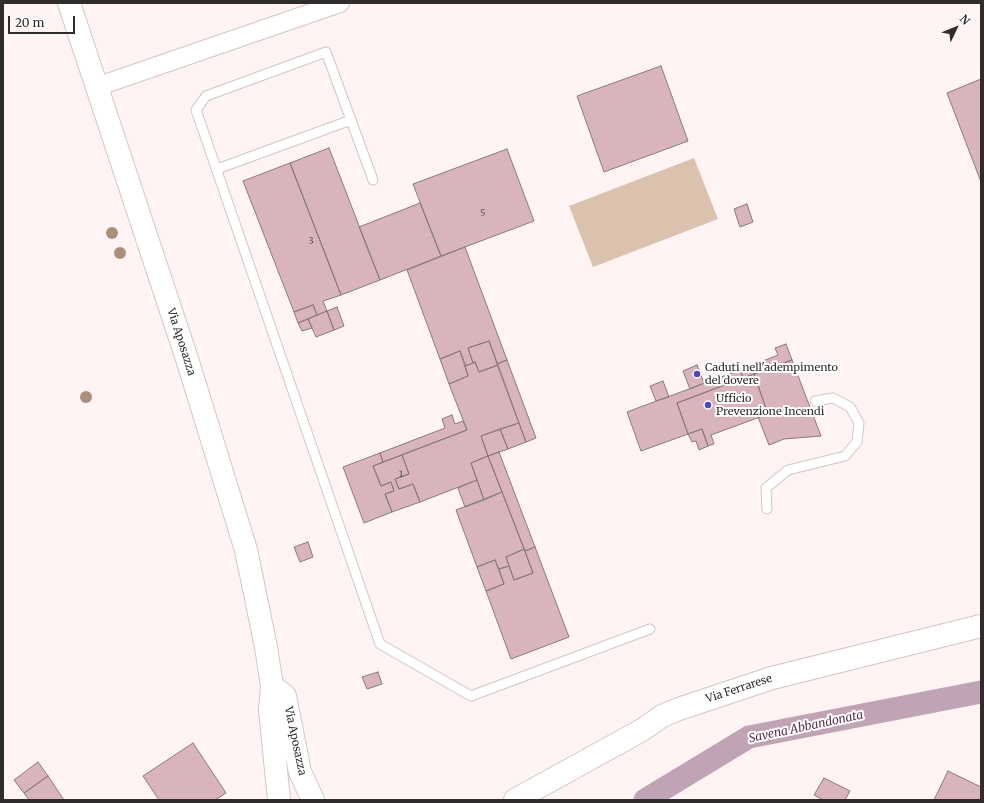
<!DOCTYPE html>
<style>
body{margin:0}
#map{position:relative;width:984px;height:803px;overflow:hidden;background:#fff4f3;font-family:Merriweather,serif}
canvas{display:block}
.frame{position:absolute;inset:0;border:4px solid #312c2c;pointer-events:none}
.north{position:absolute;left:936px;top:8px;width:40px;height:40px;-webkit-text-stroke:3px #fff;paint-order:stroke;rotate:47deg;font-size:11px;font-weight:700;line-height:16px;text-align:center;color:#312c2c}
.north::after{content:'';display:block;margin:auto;width:14px;height:18px;background:#312c2c;clip-path:polygon(50% 0,100% 100%,50% 72%,0 100%)}
.scale{position:absolute;left:8px;top:16px;width:67px;height:18px;box-sizing:border-box;border:2px solid #312c2c;border-top:0;padding-left:5px;font-size:12px;line-height:14px;white-space:nowrap;color:#312c2c;-webkit-text-stroke:3px #fff;paint-order:stroke}
</style>
<div id="map">
<canvas width="984" height="803"></canvas>
<div class="frame"></div>
<div class="north">N</div>
<div class="scale">20 m</div>
</div>
<script>
const ctx = document.querySelector('canvas').getContext('2d');
ctx.lineJoin = 'round';
function fillPath(path, color) { ctx.fillStyle = color; ctx.fill(path, 'evenodd'); }
const toPath = rows => new Path2D(rows.map(r => 'M' + r).join(''));
function stroke(path, color, width, dash) { ctx.strokeStyle = color; ctx.lineWidth = width; ctx.lineCap = dash ? 'butt' : 'round'; ctx.setLineDash(dash || []); ctx.stroke(path); }
function label(font, color, halo, rows, align = 'center') {
  ctx.font = font + ' Merriweather,serif'; ctx.lineWidth = 4; ctx.setLineDash([]); ctx.textBaseline = 'middle'; ctx.strokeStyle = halo; ctx.fillStyle = color; for (const [text, x, y, turn = 0] of rows) {
    ctx.save(); ctx.translate(x, y); ctx.rotate((+turn || 0) * Math.PI / 180); ctx.textAlign = isNaN(turn) ? turn : align; if (halo) ctx.strokeText(text, 0, 0); ctx.fillText(text, 0, 0); ctx.restore();
  }
}
const green = toPath([
 [694,158,718,219,593,267,569,206]
]);
const canal = toPath([
 [645,800,749,737,981,692]
]);
const building = toPath([
 [661,66,688,141,604,172,577,96,661,66],
 [981,79,981,182,947,93,981,79],
 [329,148,380,280,341,295,290,163,329,148],
 [507,149,534,221,441,256,413,184,507,149],
 [290,163,341,295,323,301,327,311,317,315,313,305,294,312,243,181,290,163],
 [420,203,441,256,380,280,359,227,420,203],
 [747,204,753,222,740,227,734,209,747,204],
 [465,247,507,360,497,364,489,341,468,348,473,363,466,366,460,351,440,359,407,270,465,247],
 [313,305,317,315,298,323,294,312,313,305],
 [337,307,344,326,334,330,327,311,337,307],
 [327,311,334,330,316,337,308,319,327,311],
 [308,319,312,328,302,331,298,323,308,319],
 [489,341,498,365,479,372,475,362,473,363,468,348,489,341],
 [786,344,792,360,743,378,740,370,778,355,775,348,786,344],
 [460,351,468,376,449,384,440,359,460,351],
 [507,360,536,438,526,442,497,364,507,360],
 [792,360,821,436,784,439,769,445,758,417,768,414,754,374,792,360],
 [475,362,479,372,498,365,519,423,481,436,488,456,471,463,477,480,420,502,413,484,399,489,395,479,409,474,402,455,467,430,449,384,468,376,465,366,475,362],
 [697,365,704,383,690,389,683,371,697,365],
 [740,370,743,378,677,403,688,434,641,451,627,412,740,370],
 [754,374,768,414,711,435,714,444,708,446,702,429,688,434,677,403,754,374],
 [663,381,669,397,656,401,650,386,663,381],
 [452,415,455,424,463,421,467,430,383,462,380,453,445,428,442,419,452,415],
 [519,423,526,442,508,449,500,429,519,423],
 [500,429,508,449,488,456,481,436,500,429],
 [702,429,708,446,699,450,696,441,692,442,688,434,702,429],
 [499,452,535,547,525,551,488,456,499,452],
 [380,453,383,462,373,466,381,486,391,482,394,491,385,494,392,512,364,523,343,467,380,453],
 [402,455,409,474,395,479,399,489,413,484,420,502,392,512,385,494,394,491,391,482,381,486,373,466,402,455],
 [488,456,502,492,484,500,471,463,488,456],
 [477,480,484,500,465,507,458,488,477,480],
 [502,492,524,549,506,557,509,566,499,569,495,560,477,567,456,510,502,492],
 [308,542,313,557,300,562,294,547,308,542],
 [535,547,569,637,511,659,486,591,504,584,499,569,509,566,514,580,533,573,525,551,535,547],
 [524,549,533,573,514,580,506,557,524,549],
 [495,560,504,584,486,591,477,567,495,560],
 [378,672,382,684,367,689,362,677,378,672],
 [193,743,226,793,215,800,159,800,143,776,193,743],
 [38,762,48,776,24,793,14,780,38,762],
 [948,771,981,787,981,800,934,800,948,771],
 [48,776,64,800,29,800,24,793,48,776],
 [824,778,850,791,845,800,823,800,814,795,824,778]
]);
const service = toPath([
 [217,169,351,120],
 [373,180,326,52,206,96,196,110,380,644,471,696,650,629],
 [767,509,766,488,788,470,845,456,857,442,859,423,850,407,833,398,815,401]
]);
const minor = toPath([
 [96,87,340,3]
]);
const tertiary = toPath([
 [69,3,188,362,246,550,266,647,272,686,270,710,279,800],
 [272,686,285,696,300,772,313,800]
]);
const primary = toPath([
 [515,800,642,730,662,716,679,709,772,678,981,626]
]);
const trees = [
 [112,233],
 [120,253],
 [86,397]
];
const markers = [
 [697,374,4,"#4e47be"],
 [708,405,4,"#4e47be"]
];
const numberNames = [
 ["5",483,213],
 ["3",311,241],
 ["1",401,474]
];
const streetNames = [
 ["Via Aposazza",181,342,72],
 ["Via Ferrarese",739,689,-18],
 ["Via Aposazza",295,741,78]
];
const poiNames = [
 ["Caduti nell'adempimento",705,368],
 ["del dovere",705,381],
 ["Ufficio",716,399],
 ["Prevenzione Incendi",716,412]
];
const waterNames = [
 ["Savena Abbandonata",806,727,-12]
];
fillPath(green, '#dac2ae');
stroke(canal, '#c1a3b6', 23);
fillPath(building, '#d9b4bd');
stroke(building, '#867a7d', 1);
stroke(service, '#d3c6c5', 11);
stroke(minor, '#d3c6c5', 20);
stroke(tertiary, '#d3c6c5', 24);
stroke(primary, '#d3c6c5', 24);
stroke(service, '#fff', 9);
stroke(minor, '#fff', 18);
stroke(tertiary, '#fff', 22);
stroke(primary, '#fff', 22);
ctx.fillStyle = '#aa907c';
for (const [x, y] of trees) { ctx.beginPath(); ctx.arc(x, y, 6, 0, 2 * Math.PI); ctx.fill(); }
for (const [x, y, r, color] of markers) { const dot = new Path2D(); dot.arc(x, y, r, 0, 2 * Math.PI); ctx.fillStyle = color; ctx.fill(dot); stroke(dot, '#fff', 1.5); }
label('9px', '#5b4e50', null, numberNames);
label('11px', '#312c2c', '#fff', streetNames);
label('11px', '#312c2c', '#fff', poiNames, 'left');
label('italic 12px', '#5a304c', '#fff', waterNames);
</script>
